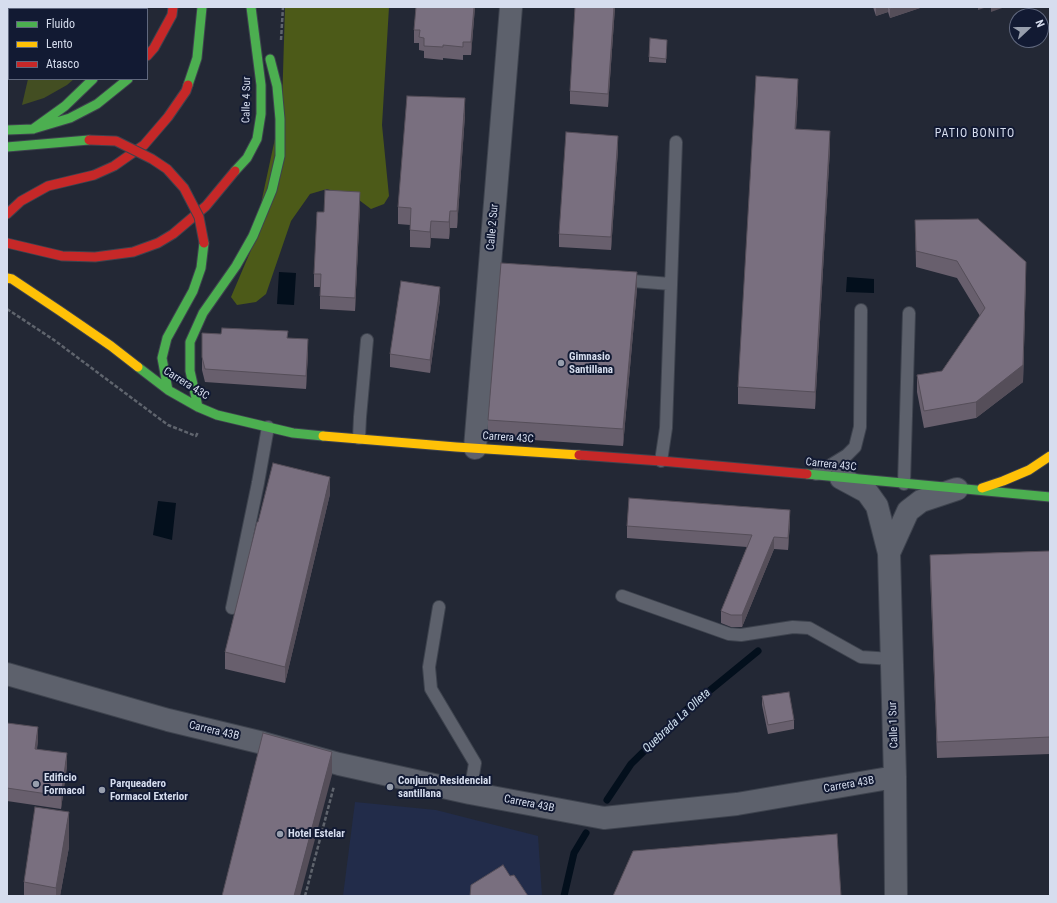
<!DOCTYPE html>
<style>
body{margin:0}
#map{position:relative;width:1057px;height:903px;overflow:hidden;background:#232835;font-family:"Roboto Condensed",sans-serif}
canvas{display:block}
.frame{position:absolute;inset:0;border:8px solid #d6ddee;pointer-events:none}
.legend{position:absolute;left:8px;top:8px;width:140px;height:72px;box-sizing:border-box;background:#121a33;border:1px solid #60687e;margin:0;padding:5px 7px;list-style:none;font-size:12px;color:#d6ddee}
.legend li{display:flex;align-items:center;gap:8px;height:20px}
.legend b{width:20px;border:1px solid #60687e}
.north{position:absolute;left:1009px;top:8px;width:40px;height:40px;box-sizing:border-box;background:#121a33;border:1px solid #60687e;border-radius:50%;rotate:68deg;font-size:11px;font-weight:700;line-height:16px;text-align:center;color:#d6ddee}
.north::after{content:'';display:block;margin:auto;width:14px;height:18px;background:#979ead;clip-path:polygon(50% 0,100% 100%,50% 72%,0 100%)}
</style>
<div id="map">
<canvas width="1057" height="903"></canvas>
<div class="frame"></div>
<ul class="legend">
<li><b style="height:5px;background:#4caf50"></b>Fluido</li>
<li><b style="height:5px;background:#ffc107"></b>Lento</li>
<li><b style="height:5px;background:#c62828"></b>Atasco</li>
</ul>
<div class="north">N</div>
</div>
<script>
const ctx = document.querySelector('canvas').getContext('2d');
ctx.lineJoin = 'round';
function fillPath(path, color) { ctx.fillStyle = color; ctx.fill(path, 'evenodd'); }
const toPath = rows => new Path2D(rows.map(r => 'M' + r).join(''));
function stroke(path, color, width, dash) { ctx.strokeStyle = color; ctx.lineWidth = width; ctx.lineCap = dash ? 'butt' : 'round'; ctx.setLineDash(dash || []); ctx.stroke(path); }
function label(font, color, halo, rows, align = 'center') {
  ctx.font = font + ' "Roboto Condensed",sans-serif'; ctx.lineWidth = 4; ctx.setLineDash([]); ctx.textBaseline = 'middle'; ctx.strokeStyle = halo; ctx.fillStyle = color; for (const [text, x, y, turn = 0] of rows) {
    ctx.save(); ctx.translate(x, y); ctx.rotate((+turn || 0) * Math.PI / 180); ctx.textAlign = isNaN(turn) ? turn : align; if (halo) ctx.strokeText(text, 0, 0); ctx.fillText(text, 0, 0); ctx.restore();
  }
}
const built = toPath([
 [355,802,436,810,538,836,542,896,343,896]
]);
const green = toPath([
 [28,79,74,79,67,85,44,98,22,105]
]);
const forest = toPath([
 [285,7,389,7,382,125,389,196,384,204,371,209,359,200,327,189,310,194,291,221,266,294,256,302,237,305,231,297,251,250,282,106]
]);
const water = toPath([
 [279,272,296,273,294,305,277,304],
 [847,277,874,279,874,293,846,292],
 [158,501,176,503,172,540,153,535]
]);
const stream = toPath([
 [607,800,631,764,686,710,758,651],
 [564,896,574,853,586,833]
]);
const path = toPath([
 [281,40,283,7],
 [7,309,54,340,168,425,196,436,198,432],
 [305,896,334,786]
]);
const lane = toPath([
 [19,9,19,7],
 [7,53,9,45],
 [620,280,671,284],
 [359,438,360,417,367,340],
 [661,461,666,428,676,142],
 [816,474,847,455,855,447,860,427,861,310],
 [904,484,909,313],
 [622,596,729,634,741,635,793,627,809,628,861,657,892,659],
 [439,607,429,667,431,689,475,763,470,793],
 [232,608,258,483,268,427]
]);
const street = toPath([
 [475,448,511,7],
 [841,478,867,492,877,506,889,553,895,777,896,896],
 [889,553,908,511,921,501,957,489],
 [7,674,168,720,263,743,339,764,470,793,604,818,737,804,895,777]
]);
const fast = toPath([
 [132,7,132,9],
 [188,85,197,58,202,7],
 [33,129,65,106,93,79],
 [7,130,33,129,70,118,97,104,128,79],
 [7,147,89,140],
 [235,171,247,158,257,139,261,114,261,85,251,7],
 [138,367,168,390,198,407,217,415,293,433,323,436],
 [168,390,162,358,167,338,193,291,201,268,204,243],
 [198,407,190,371,190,342,203,313,236,266,253,236,272,190,280,156,280,119,277,86,270,59],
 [807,474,1050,497]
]);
const slow = toPath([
 [7,278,12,279,60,311,111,346,138,367],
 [323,436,456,447,579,455],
 [982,488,1003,481,1029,470,1050,456]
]);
const jam = toPath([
 [147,56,154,48,172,15,173,7],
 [7,214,21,201,48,186,94,175,114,166,144,145,168,117,186,91,188,85],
 [7,243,62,256,95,257,133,252,158,243,173,234,206,206,235,171],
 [579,455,661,461,807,474]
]);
const jamBridge = toPath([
 [89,140,116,141,152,159,167,169,184,188,199,217,204,243]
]);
const wall = toPath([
 [416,7,475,7,471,55,463,55,463,60,443,58,443,60,424,58,424,51,419,50,419,43,414,43,414,30],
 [615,7,608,107,570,104,570,91],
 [873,7,923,7,890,18,888,12,876,16],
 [667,40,666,63,649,62,649,57],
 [798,96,796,129,830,148,815,409,738,404,738,387],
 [465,115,457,228,450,228,449,239,431,238,430,248,410,247,410,225,398,224,398,207],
 [618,149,611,250,559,247,559,234],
 [360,205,355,311,320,309,320,287,314,287,314,274,324,212],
 [915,220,1026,279,1023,382,976,418,924,428,917,392,917,375,942,371,980,316,957,278,916,267],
 [637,289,623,446,488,437,488,420],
 [440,300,430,373,390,367,390,354],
 [202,333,288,338,308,352,306,389,205,382,202,370],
 [330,494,285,683,225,669,225,652,258,522],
 [790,522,788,550,774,549,742,627,731,627,721,623,721,611,747,547,627,538,627,526],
 [1050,551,1050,754,937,758,930,572,930,555],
 [762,696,794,720,794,729,768,734,762,705],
 [7,723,38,740,37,749,67,766,61,809,7,801],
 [69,847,60,896,24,896,24,882]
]);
const shadedWall = toPath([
 [474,7,475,7,471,55,471,42],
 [614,7,615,7,608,107,608,94],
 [878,7,888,7,888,12,876,16,876,8],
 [897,7,923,7,890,18,890,9],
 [978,7,987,7,978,10],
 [991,7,1005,7,991,12],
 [798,79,798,96,795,146,795,129],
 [465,98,465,115,457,228,457,211],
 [830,131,830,148,815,409,815,392],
 [618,136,618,149,611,250,611,237],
 [360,192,360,205,355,311,355,298],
 [450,211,450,228,449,239,449,222],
 [431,221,431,238,430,248,430,232],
 [1026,262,1023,382,976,418,976,402],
 [637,272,637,289,623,446,623,429],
 [440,287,440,300,430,373,430,360],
 [308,339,308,352,306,389,306,376],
 [330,477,330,494,285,683,285,667],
 [790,510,790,522,788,550,788,538],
 [774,537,774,549,742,627,742,615],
 [38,727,38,740,35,762,35,749],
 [332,752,332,775,300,896,294,896],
 [67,753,67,766,61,809,61,796],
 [69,812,69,847,60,896,56,896,56,888]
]);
const building = toPath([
 [416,7,474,7,471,42,463,42,463,47,443,45,443,47,424,46,424,38,419,37,420,30,414,30,416,7],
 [575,7,614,7,608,94,570,91,575,7],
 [890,7,897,7,890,9,890,7],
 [650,38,667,40,666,59,649,57,650,38],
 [756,76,798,79,795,129,830,131,815,392,738,387,756,76],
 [407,96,465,98,457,211,450,211,449,222,431,221,430,232,410,230,411,208,398,207,407,96],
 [566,132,618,136,611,237,559,234,566,132],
 [325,190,360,192,355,298,320,296,321,274,314,274,317,212,324,212,325,190],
 [978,219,1026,262,1023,365,976,402,924,411,917,375,942,371,985,308,957,261,916,251,915,220,978,219],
 [501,263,637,272,623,429,488,420,501,263],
 [401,281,440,287,430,360,390,354,401,281],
 [222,328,288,331,287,338,308,339,306,376,205,369,202,357,202,333,221,334,222,328],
 [273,463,330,477,285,667,225,652,257,522,258,522,273,463],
 [629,498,790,510,788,538,774,537,742,615,731,615,721,611,752,535,627,526,629,498],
 [1050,551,1050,737,937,742,930,555,1050,551],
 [789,692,794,720,768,725,762,696,789,692],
 [7,723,38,727,35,749,67,753,61,796,7,788,7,723],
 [263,733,332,752,294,896,222,896,263,733],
 [35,807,69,812,56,888,24,882,35,807],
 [837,834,841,896,613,896,633,851,837,834],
 [503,865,510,876,514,875,528,896,470,896,471,885,503,865]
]);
const markers = [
 [561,363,4,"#979ead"],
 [36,784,4,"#979ead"],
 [390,787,4,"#979ead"],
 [102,790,4,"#979ead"],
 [280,834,4,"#979ead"]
];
const streetNames = [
 ["Calle 4 Sur",247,100,-89],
 ["Calle 2 Sur",493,227,-85],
 ["Carrera 43C",186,384,32],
 ["Carrera 43C",508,438,4],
 ["Carrera 43C",831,465,6],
 ["Calle 1 Sur",894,725,-92],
 ["Carrera 43B",214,731,13],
 ["Carrera 43B",849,785,-10],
 ["Carrera 43B",529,804,11]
];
const poiNames = [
 ["Gimnasio",569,357],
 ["Santillana",569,370],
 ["Edificio",44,778],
 ["Formacol",44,791],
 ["Conjunto Residencial",398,781],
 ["santillana",398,794],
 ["Parqueadero",110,784],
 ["Formacol Exterior",110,797],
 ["Hotel Estelar",288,834]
];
const neighbourhoodNames = [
 ["PATIO BONITO",975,134]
];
const waterNames = [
 ["Quebrada La Olleta",677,721,-43]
];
fillPath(built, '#222c4a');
fillPath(green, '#434e22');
fillPath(forest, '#4c5a18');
fillPath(water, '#030f1c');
stroke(stream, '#030f1c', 7);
stroke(lane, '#3e434e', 14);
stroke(street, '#3e434e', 24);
stroke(fast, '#3e434e', 11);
stroke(slow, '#3e434e', 11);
stroke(jam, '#3e434e', 11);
stroke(path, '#5f646d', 2.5, [4, 2]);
stroke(lane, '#5d616c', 12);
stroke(street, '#5d616c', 22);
stroke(fast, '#4caf50', 9);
stroke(slow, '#ffc107', 9);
stroke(jam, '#c62828', 9);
stroke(jamBridge, '#3e434e', 11, []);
stroke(jamBridge, '#c62828', 9);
fillPath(wall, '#685f6d');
fillPath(shadedWall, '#554e59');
fillPath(building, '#796f7f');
stroke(building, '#554e59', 1);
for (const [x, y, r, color] of markers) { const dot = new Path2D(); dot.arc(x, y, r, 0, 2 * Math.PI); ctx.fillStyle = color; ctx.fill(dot); stroke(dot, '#121a33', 1.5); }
label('11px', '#d6ddee', '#121a33', streetNames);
label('bold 11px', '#d6ddee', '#121a33', poiNames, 'left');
ctx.letterSpacing = '1px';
label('12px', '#d6ddee', '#121a33', neighbourhoodNames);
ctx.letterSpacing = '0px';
label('italic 12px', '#d0e1ef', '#121a33', waterNames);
</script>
